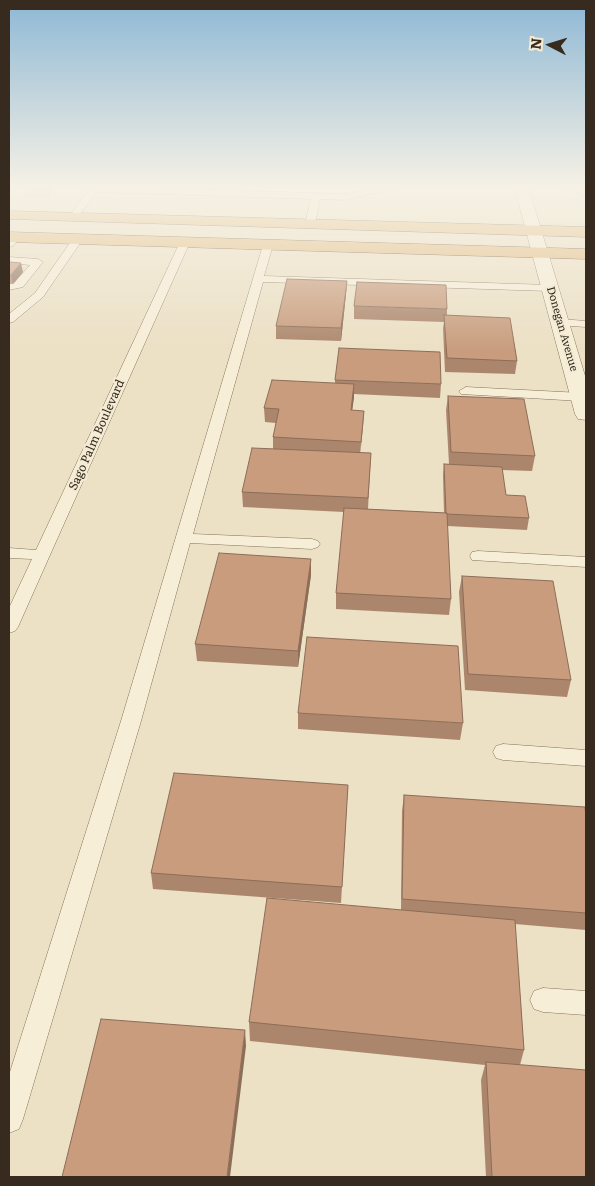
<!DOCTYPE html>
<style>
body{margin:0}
#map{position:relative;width:595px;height:1186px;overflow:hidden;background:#ece0c5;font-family:Literata,serif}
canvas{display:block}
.frame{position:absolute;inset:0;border:10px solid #372b1f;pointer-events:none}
.north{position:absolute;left:525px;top:20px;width:50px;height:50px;-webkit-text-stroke:4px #f4ebd4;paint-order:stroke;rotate:275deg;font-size:14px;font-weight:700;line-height:20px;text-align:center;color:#372b1f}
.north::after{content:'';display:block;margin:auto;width:18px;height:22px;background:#372b1f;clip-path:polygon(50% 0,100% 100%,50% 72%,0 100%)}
</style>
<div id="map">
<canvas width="595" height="1186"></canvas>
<div class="frame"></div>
<div class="north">N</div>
</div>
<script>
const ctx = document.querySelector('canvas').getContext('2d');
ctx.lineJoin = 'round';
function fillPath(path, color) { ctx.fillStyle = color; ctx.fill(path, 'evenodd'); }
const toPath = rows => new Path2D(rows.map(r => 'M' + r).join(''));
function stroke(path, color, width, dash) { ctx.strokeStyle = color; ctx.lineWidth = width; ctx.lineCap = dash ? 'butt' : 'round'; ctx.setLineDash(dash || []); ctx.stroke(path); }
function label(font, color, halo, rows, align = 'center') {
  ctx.font = font + ' Literata,serif'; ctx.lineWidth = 4.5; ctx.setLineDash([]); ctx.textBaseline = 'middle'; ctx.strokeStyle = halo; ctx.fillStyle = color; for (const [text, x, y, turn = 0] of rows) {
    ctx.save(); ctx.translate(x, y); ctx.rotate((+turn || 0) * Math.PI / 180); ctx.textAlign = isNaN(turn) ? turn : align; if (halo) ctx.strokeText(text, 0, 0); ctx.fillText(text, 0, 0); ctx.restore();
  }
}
const green = toPath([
 [26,186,55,186,49,198,24,197]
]);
const service = toPath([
 [94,186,345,194,387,186,406,186,345,200,320,199,315,224,310,227,305,224,311,199,97,192,76,219,70,219,70,215,91,187,94,186],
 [560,186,573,186,586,191,586,197,560,186],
 [16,234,21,237,13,246,9,247,9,239,16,234],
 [78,236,83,239,43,297,13,322,9,323,9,314,35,293,74,237,78,236],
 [185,239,190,242,50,555,18,627,15,631,9,633,9,608,32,559,9,558,9,548,36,550,180,242,185,239],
 [268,242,273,245,264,276,550,285,555,288,550,291,263,282,193,534,312,539,318,541,320,544,318,547,312,549,190,543,141,721,23,1119,19,1129,9,1133,9,1075,121,721,263,245,268,242],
 [9,257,38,259,43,262,23,287,9,290,9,284,15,282,30,265,9,263,9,257],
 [560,319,586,321,586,327,556,325,554,323,556,321,560,319],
 [466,387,581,393,586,394,586,399,581,401,461,394,459,391,466,387],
 [478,551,586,557,586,567,472,560,470,556,472,552,478,551],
 [503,744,586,750,586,766,503,760,496,758,493,752,496,746,503,744],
 [543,988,586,991,586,1015,543,1012,534,1009,530,1000,534,991,543,988]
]);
const tertiary = toPath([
 [514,186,528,186,586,379,586,420,578,419,575,414,514,186]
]);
const trunk = toPath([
 [9,211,586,227,586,237,9,219,9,211],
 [9,232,586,249,586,259,9,242,9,232]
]);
const wall = toPath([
 [9,262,23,272,13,284,9,284],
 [347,281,346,294,341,341,276,339,276,326],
 [354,306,447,309,447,315,517,361,515,374,445,372,443,328,444,322,354,319],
 [335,380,441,384,440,398,354,394,352,411,364,411,360,453,371,453,368,509,444,513,443,475,444,464,449,464,446,410,448,396,535,456,532,471,502,470,506,495,529,518,527,530,447,526,451,599,449,615,336,609,336,593,344,512,243,507,242,492,273,449,273,437,276,423,265,422,264,408,335,383],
 [311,575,298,667,197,661,195,644],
 [462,576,571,680,567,697,465,690,459,592],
 [298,713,463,723,460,740,298,729],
 [348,785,341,903,153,889,151,873],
 [404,795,586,818,586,930,515,924,524,1050,520,1065,586,1177,486,1177,481,1080,485,1065,250,1041,249,1022,401,910,402,811]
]);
const shadedWall = toPath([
 [21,263,23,272,13,284,11,275],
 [347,281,346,294,341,341,341,328],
 [354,384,354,398,350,425,351,410],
 [364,411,363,426,360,457,361,442],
 [311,559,311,575,298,667,298,651],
 [245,1030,246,1046,230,1177,227,1177]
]);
const building = toPath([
 [9,262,21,263,11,275,9,275,9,262],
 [287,279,347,281,341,328,276,326,287,279],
 [357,282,446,285,447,309,354,306,357,282],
 [444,315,510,318,517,361,447,358,444,315],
 [339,348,440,352,441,384,335,380,339,348],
 [272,380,354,384,351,410,364,411,361,442,273,437,279,409,264,408,272,380],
 [448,396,524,399,535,456,451,452,448,396],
 [252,448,371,453,368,498,242,492,252,448],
 [444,464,502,467,506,495,525,496,529,518,447,514,446,513,444,464],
 [344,508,447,513,451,599,336,593,344,508],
 [219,553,311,559,298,651,195,644,219,553],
 [462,576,553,581,571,680,468,674,462,576],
 [307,637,458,646,463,723,298,713,307,637],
 [174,773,348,785,342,887,151,873,174,773],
 [404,795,585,807,586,818,586,913,402,899,404,795],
 [267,898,515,920,524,1050,249,1022,267,898],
 [101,1019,245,1030,227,1177,62,1177,101,1019],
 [486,1062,586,1070,586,1177,492,1177,486,1062]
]);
const farStreetnames = [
 ["Donegan Avenue",562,329,74]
];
const streetNames = [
 ["Sago Palm Boulevard",97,435,-66]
];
fillPath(green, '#c4c99a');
stroke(service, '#86725c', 1);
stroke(tertiary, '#86725c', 1);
stroke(trunk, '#544130', 1);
fillPath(service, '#f7eed8');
fillPath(tertiary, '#f7eed8');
fillPath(trunk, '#e2ba7d');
fillPath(wall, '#ac866c');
fillPath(shadedWall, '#8c6d58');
fillPath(building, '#c89c7d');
stroke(building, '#8c6d58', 1);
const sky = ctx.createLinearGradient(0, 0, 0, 352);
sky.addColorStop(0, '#8eb8d5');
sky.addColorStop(0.53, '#f6f1e5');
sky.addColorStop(1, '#f6f1e500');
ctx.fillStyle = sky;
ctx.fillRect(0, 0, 595, 352);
label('11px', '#372b1f', '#f4ebd4', farStreetnames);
label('12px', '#372b1f', '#f4ebd4', streetNames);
</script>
